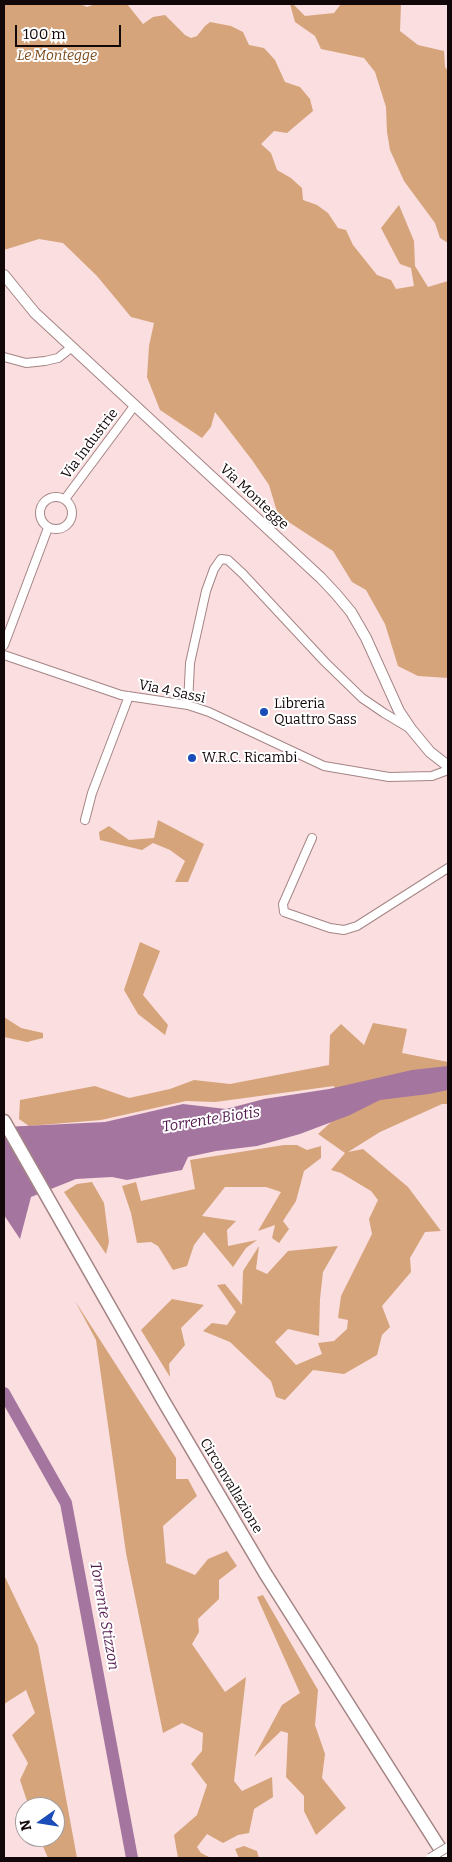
<!DOCTYPE html>
<style>
body{margin:0}
#map{position:relative;width:452px;height:1862px;overflow:hidden;background:#fbdedf;font-family:Bitter,serif}
canvas{display:block}
.frame{position:absolute;inset:0;border:5px solid #130809;pointer-events:none}
.north{position:absolute;left:15px;top:1797px;width:50px;height:50px;box-sizing:border-box;background:#fff;border:1px solid #a19c9d;border-radius:50%;rotate:257deg;font-size:14px;font-weight:700;line-height:20px;text-align:center;color:#130809}
.north::after{content:'';display:block;margin:auto;width:18px;height:22px;background:#1a4db9;clip-path:polygon(50% 0,100% 100%,50% 72%,0 100%)}
.scale{position:absolute;left:15px;top:25px;width:106px;height:22px;box-sizing:border-box;border:2px solid #130809;border-top:0;padding-left:6px;font-size:15px;line-height:18px;white-space:nowrap;color:#130809;-webkit-text-stroke:4px #fff;paint-order:stroke}
</style>
<div id="map">
<canvas width="452" height="1862"></canvas>
<div class="frame"></div>
<div class="north">N</div>
<div class="scale">100 m</div>
</div>
<script>
const ctx = document.querySelector('canvas').getContext('2d');
ctx.lineJoin = 'round';
function fillPath(path, color) { ctx.fillStyle = color; ctx.fill(path, 'evenodd'); }
const toPath = rows => new Path2D(rows.map(r => 'M' + r).join(''));
function stroke(path, color, width, dash) { ctx.strokeStyle = color; ctx.lineWidth = width; ctx.lineCap = dash ? 'butt' : 'round'; ctx.setLineDash(dash || []); ctx.stroke(path); }
function label(font, color, halo, rows, align = 'center') {
  ctx.font = font + ' Bitter,serif'; ctx.lineWidth = 4; ctx.setLineDash([]); ctx.textBaseline = 'middle'; ctx.strokeStyle = halo; ctx.fillStyle = color; for (const [text, x, y, turn = 0] of rows) {
    ctx.save(); ctx.translate(x, y); ctx.rotate((+turn || 0) * Math.PI / 180); ctx.textAlign = isNaN(turn) ? turn : align; if (halo) ctx.strokeText(text, 0, 0); ctx.fillText(text, 0, 0); ctx.restore();
  }
}
const forest = toPath([
 [4,4,80,4,87,7,95,4,127,4,143,24,153,17,165,15,185,35,191,38,197,36,205,26,210,22,231,26,243,32,249,45,264,48,275,60,285,82,300,87,310,99,313,111,287,133,274,131,261,144,271,153,277,170,291,178,302,188,303,200,317,205,328,213,338,228,346,230,353,245,377,275,391,280,396,289,414,286,411,268,400,264,381,228,399,205,414,241,415,266,428,287,448,281,448,678,418,676,398,666,385,624,366,590,352,582,333,551,278,515,269,485,252,460,215,412,211,427,202,438,160,410,147,377,149,346,154,323,131,317,97,276,63,243,39,239,4,250],
 [290,4,293,4,305,16,334,13,341,4,401,4,400,31,418,45,444,51,445,67,448,71,448,243,440,238,435,223,404,181,390,150,387,132,386,107,375,72,364,58,321,49,315,36,295,22],
 [158,820,204,844,188,882,175,882,185,861,170,850,153,843,142,850,100,840,99,832,109,826,129,840,154,838],
 [140,942,160,951,143,995,168,1025,165,1035,138,1014,124,990],
 [4,1017,21,1028,43,1033,43,1038,27,1042,4,1037],
 [373,1023,407,1029,402,1053,448,1062,448,1104,442,1104,380,1132,348,1152,363,1149,408,1187,441,1231,425,1232,410,1258,411,1272,382,1306,390,1327,382,1335,377,1355,344,1374,313,1370,285,1400,276,1397,271,1381,230,1342,203,1331,212,1323,227,1325,236,1312,217,1285,225,1284,242,1305,243,1271,259,1246,256,1269,267,1274,288,1251,338,1246,323,1272,320,1299,319,1336,288,1329,275,1342,296,1365,322,1354,318,1343,334,1341,347,1329,348,1320,338,1318,341,1296,372,1234,369,1219,378,1200,371,1191,341,1173,331,1170,345,1153,318,1134,341,1113,334,1086,215,1102,186,1101,101,1120,29,1126,19,1119,20,1100,95,1086,129,1098,170,1089,194,1080,230,1084,329,1065,330,1035,341,1024,364,1045],
 [284,1145,297,1145,307,1150,321,1146,321,1158,304,1171,296,1201,283,1221,289,1229,279,1243,272,1238,275,1225,258,1231,281,1192,266,1187,225,1187,202,1216,236,1221,227,1230,228,1246,257,1240,246,1248,233,1267,204,1232,194,1245,187,1266,173,1270,158,1246,151,1242,137,1243,131,1213,122,1186,136,1182,141,1201,195,1189,190,1160],
 [92,1182,104,1203,109,1242,106,1254,64,1192,77,1184],
 [172,1299,204,1305,181,1328,185,1345,169,1364,170,1377,141,1330],
 [75,1301,176,1458,176,1479,188,1479,197,1496,163,1526,166,1563,195,1575,208,1559,227,1551,237,1566,219,1580,219,1599,198,1619,199,1632,192,1644,225,1692,246,1677,234,1781,242,1791,272,1777,273,1797,254,1809,249,1833,238,1835,223,1843,207,1834,197,1847,201,1853,211,1858,178,1858,174,1835,197,1815,207,1785,191,1764,202,1751,203,1733,182,1723,163,1733,126,1553,96,1340],
 [4,1575,38,1646,77,1858,48,1858,39,1837,55,1837,55,1807,29,1807,20,1780,28,1763,12,1735,35,1713,26,1690,4,1704],
 [263,1595,318,1690,315,1725,325,1754,322,1778,346,1808,316,1835,304,1811,304,1796,286,1777,288,1733,281,1731,254,1757,282,1705,300,1693,257,1597],
 [244,1846,257,1851,259,1858,239,1858,235,1849]
]);
const water = toPath([
 [448,1066,448,1090,429,1094,380,1100,350,1115,300,1134,257,1146,216,1151,188,1157,182,1170,127,1180,112,1177,76,1179,31,1197,20,1239,4,1215,4,1127,105,1122,183,1104,226,1109,264,1099,329,1089,412,1070]
]);
const river = toPath([
 [4,1393,66,1503,132,1858]
]);
const minor = toPath([
 [4,357,26,363,45,361,58,358,72,347],
 '40 513a16 16 0 1 1 32 0a16 16 0 1 1-32 0Z',
 [65,499,135,405],
 [4,645,48,528],
 [4,655,121,695,188,705,209,712,324,766,389,777,432,776,448,770],
 [188,705,190,663,206,591,214,569,221,559,228,560,243,574,325,662,362,698,384,713,409,728],
 [85,820,92,793,129,696],
 [312,838,283,904,284,912,330,928,344,930,357,926,448,868]
]);
const tertiary = toPath([
 [4,275,35,313,321,578,336,594,351,612,366,638,399,711,411,729,430,752,448,766]
]);
const trunk = toPath([
 [4,1121,164,1402,265,1573,446,1858]
]);
const minorBridge = toPath([
 [430,1858,448,1847]
]);
const markers = [
 [264,712,5,"#1a4db9"],
 [192,758,5,"#1a4db9"]
];
const parkNames = [
 ["Le Montegge",57,56]
];
const streetNames = [
 ["Via Industrie",90,444,-53],
 ["Via Montegge",254,497,43],
 ["Via 4 Sassi",172,692,12],
 ["Circonvallazione",231,1486,59]
];
const poiNames = [
 ["Libreria",274,704],
 ["Quattro Sass",274,720],
 ["W.R.C. Ricambi",202,758]
];
const waterNames = [
 ["Torrente Biotis",211,1120,-9],
 ["Torrente Stizzon",104,1616,80]
];
fillPath(forest, '#d5a47b');
fillPath(water, '#a4769f');
stroke(river, '#a4769f', 12);
stroke(minor, '#a58485', 10);
stroke(tertiary, '#a58485', 12);
stroke(trunk, '#a58485', 15);
stroke(minor, '#fff', 8);
stroke(tertiary, '#fff', 10);
stroke(trunk, '#fff', 12);
stroke(minorBridge, '#a58485', 10, []);
stroke(minorBridge, '#fff', 8);
for (const [x, y, r, color] of markers) { const dot = new Path2D(); dot.arc(x, y, r, 0, 2 * Math.PI); ctx.fillStyle = color; ctx.fill(dot); stroke(dot, '#fff', 2); }
label('italic 14px', '#7b4b1d', '#fff', parkNames);
label('14px', '#130809', '#fff', streetNames);
label('14px', '#130809', '#fff', poiNames, 'left');
label('italic 15px', '#531a4f', '#fff', waterNames);
</script>
